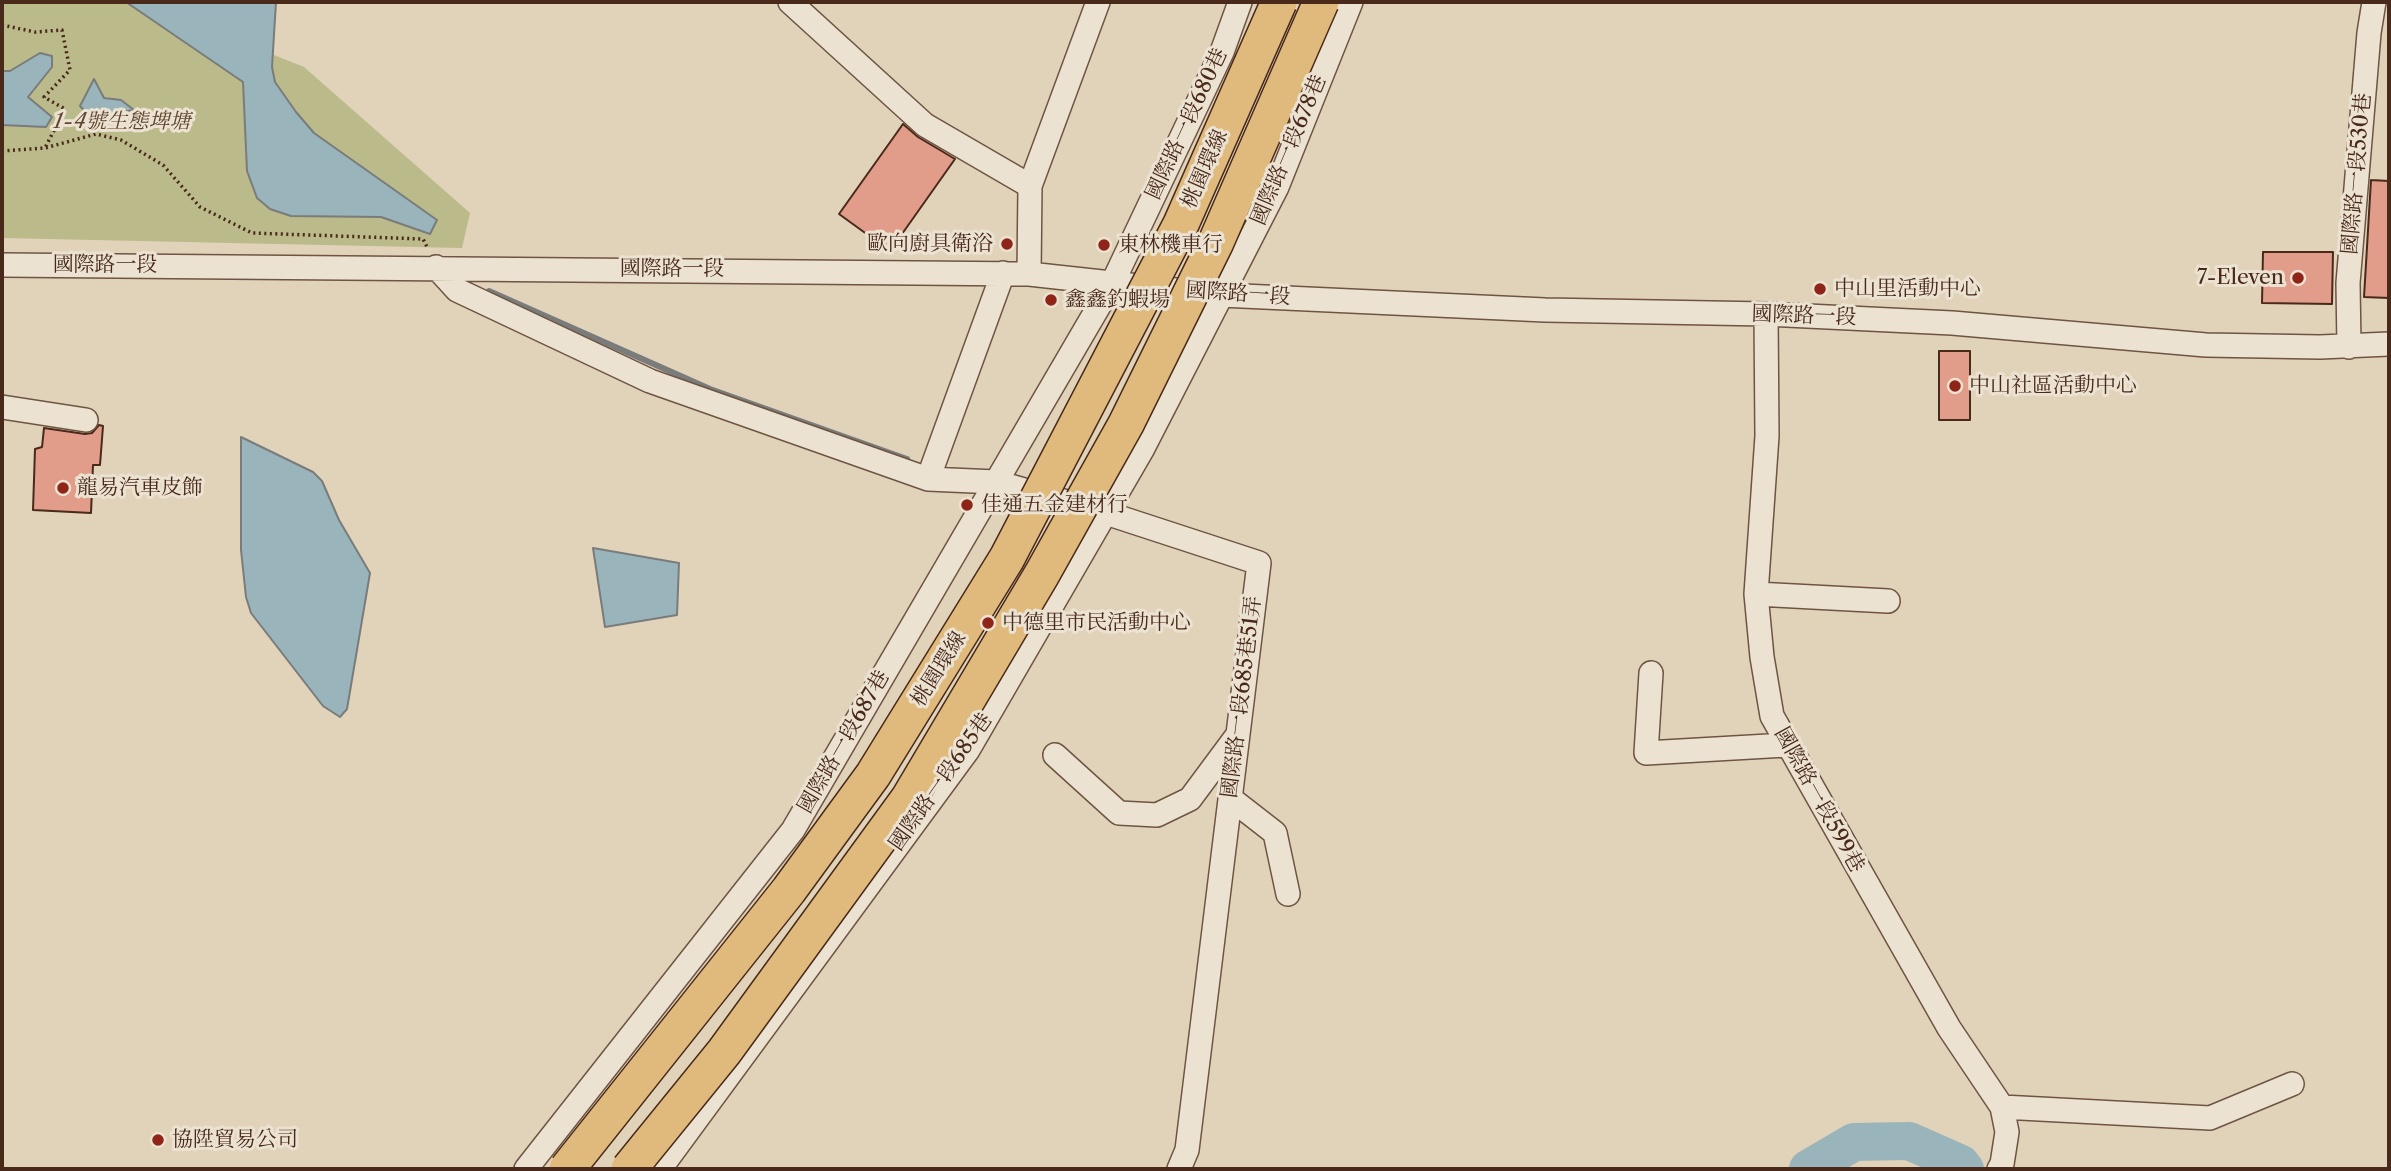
<!DOCTYPE html>
<meta charset="utf-8">
<style>
body{margin:0}
#map{position:relative;width:2391px;height:1171px;overflow:hidden;background:#e0d3b9;font-family:"Libre Caslon Text",serif}
canvas{display:block}
.frame{position:absolute;inset:0;border:4px solid #49291a;pointer-events:none}
</style>
<div id="map">
<canvas width="2391" height="1171"></canvas>
<div class="frame"></div>
</div>
<script>
const ctx = document.querySelector('canvas').getContext('2d');
ctx.lineJoin = 'round';
function fillPath(path, color) { ctx.fillStyle = color; ctx.fill(path, 'evenodd'); }
const toPath = rows => new Path2D(rows.map(r => 'M' + r).join(''));
function stroke(path, color, width, dash) { ctx.strokeStyle = color; ctx.lineWidth = width; ctx.lineCap = dash ? 'butt' : 'round'; ctx.setLineDash(dash || []); ctx.stroke(path); }
function label(font, color, halo, rows, align = 'center') {
  ctx.font = font + ' "Libre Caslon Text","Noto Serif TC",serif'; ctx.lineWidth = 6; ctx.setLineDash([]); ctx.textBaseline = 'middle'; ctx.strokeStyle = halo; ctx.fillStyle = color; for (const [text, x, y, turn = 0] of rows) {
    ctx.save(); ctx.translate(x, y); ctx.rotate((+turn || 0) * Math.PI / 180); ctx.textAlign = isNaN(turn) ? turn : align; if (halo) ctx.strokeText(text, 0, 0); ctx.fillText(text, 0, 0); ctx.restore();
  }
}
const green = toPath([
 [2,2,141,2,304,67,470,213,462,248,2,238]
]);
const water = toPath([
 [126,2,276,2,272,67,275,82,296,112,314,133,437,220,430,234,381,217,291,216,270,209,257,198,247,171,243,82,126,2],
 [40,53,52,56,52,67,28,97,52,117,46,127,2,125,2,71,10,71,40,53],
 [94,79,104,98,121,100,134,110,90,117,80,106,94,79],
 [241,437,313,472,322,481,339,520,370,573,347,709,340,717,323,706,251,613,246,597,241,550,241,437],
 [593,548,679,563,677,615,605,627,593,548]
]);
const stream = toPath([
 [489,291,710,389,907,459]
]);
const river = toPath([
 [1808,1169,1854,1142,1909,1141,1961,1164,1965,1169]
]);
const building = toPath([
 [903,124,918,137,955,159,890,251,839,214,903,124],
 [2371,180,2389,181,2389,298,2364,297,2371,180],
 [2263,252,2333,252,2332,304,2262,303,2263,252],
 [1939,351,1970,351,1970,420,1939,420,1939,351],
 [99,425,103,426,100,465,93,465,91,513,33,510,35,449,42,447,44,428,85,434,92,433,99,425]
]);
const path = toPath([
 [2,25,35,32,62,30,70,70,44,97,65,109,45,148],
 [2,151,45,148,96,134,121,140,163,165,200,207,252,233,423,239,428,249]
]);
const minor = toPath([
 [790,2,925,125,1030,186],
 [2,265,1029,274,1221,295,1545,310,1766,314,1952,323,2206,345,2320,347,2389,344],
 [436,267,457,290,650,381,928,479,996,482,1106,513,1259,563,1187,1150,1179,1169],
 [1029,274,1030,186,1098,2],
 [1766,314,1767,436,1756,594,1762,657,1772,716,1949,1028,2002,1107,2007,1132,2002,1164,1999,1169],
 [2349,347,2348,283,2369,33,2374,2],
 [2,407,86,420],
 [928,479,1003,273],
 [1756,594,1888,601],
 [1651,673,1646,753,1786,745],
 [1055,755,1119,813,1157,815,1190,799,1236,737],
 [1230,798,1275,833,1288,894],
 [2002,1107,2210,1118,2292,1084],
 [526,1169,793,830,1113,282,1222,52,1240,2],
 [660,1169,968,750,1142,450,1277,187,1351,2]
]);
const highwayBridge = toPath([
 [567,1169,789,890,873,775,1007,558,1181,224,1279,2],
 [629,1169,724,1052,909,798,1042,574,1126,424,1216,242,1321,2]
]);
const markers = [
 [1007,244,7,"#8f2418"],
 [1104,245,7,"#8f2418"],
 [2298,278,7,"#8f2418"],
 [1820,289,7,"#8f2418"],
 [1051,300,7,"#8f2418"],
 [1955,386,7,"#8f2418"],
 [63,488,7,"#8f2418"],
 [967,505,7,"#8f2418"],
 [988,623,7,"#8f2418"],
 [158,1140,7,"#8f2418"]
];
const parkNames = [
 ["1-4號生態埤塘",122,122]
];
const streetNames = [
 ["國際路一段680巷",1187,124,-65],
 ["國際路一段678巷",1289,150,-67],
 ["桃園環線",1205,169,-66],
 ["國際路一段530巷",2357,174,-85],
 ["國際路一段",105,265],
 ["國際路一段",672,269],
 ["國際路一段",1238,294,4],
 ["國際路一段",1804,316,2],
 ["桃園環線",939,669,-58],
 ["國際路一段685巷51弄",1242,697,-83],
 ["國際路一段687巷",844,742,-60],
 ["國際路一段685巷",941,782,-55],
 ["國際路一段599巷",1819,800,61]
];
const poiNames = [
 ["歐向廚具衛浴",993,244,"right"],
 ["東林機車行",1118,245],
 ["7-Eleven",2284,278,"right"],
 ["中山里活動中心",1834,289],
 ["鑫鑫釣蝦場",1065,300],
 ["中山社區活動中心",1969,386],
 ["龍易汽車皮飾",77,488],
 ["佳通五金建材行",981,505],
 ["中德里市民活動中心",1002,623],
 ["協陞貿易公司",172,1140]
];
fillPath(green, '#bbba8a');
fillPath(water, '#9ab4bb');
stroke(water, '#7a7c7b', 2);
stroke(stream, '#7a7c7b', 6);
stroke(river, '#9ab4bb', 38);
fillPath(building, '#e19c8a');
stroke(building, '#49291a', 2);
stroke(minor, '#6f5442', 26);
stroke(path, '#49291a', 3.5, [2, 3.5]);
stroke(minor, '#ebe2d2', 23);
stroke(highwayBridge, '#49291a', 38, []);
stroke(highwayBridge, '#e0ba7c', 35);
for (const [x, y, r, color] of markers) { const dot = new Path2D(); dot.arc(x, y, r, 0, 2 * Math.PI); ctx.fillStyle = color; ctx.fill(dot); stroke(dot, '#ebe2d2', 2.5); }
label('italic 21px', '#604630', '#ebe2d2', parkNames);
label('21px', '#49291a', '#ebe2d2', streetNames);
label('21px', '#49291a', '#ebe2d2', poiNames, 'left');
</script>
